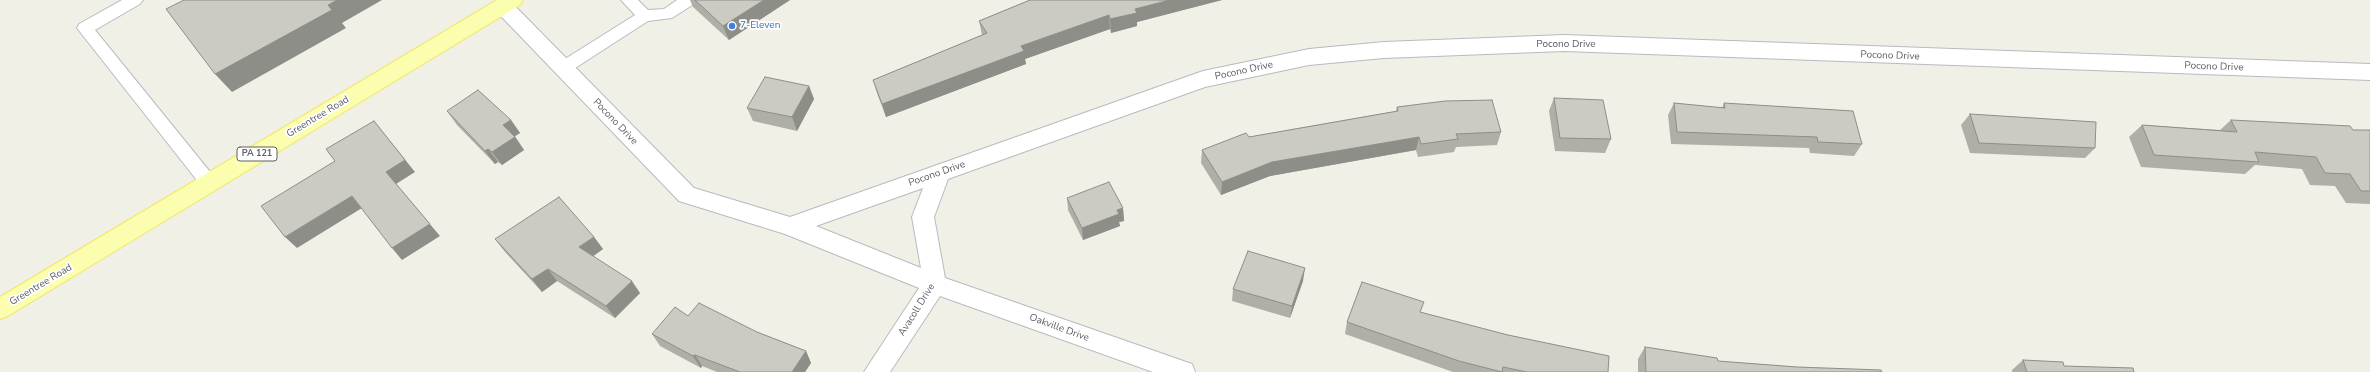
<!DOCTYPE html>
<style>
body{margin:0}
canvas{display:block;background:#f0f0e7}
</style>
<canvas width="2370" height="372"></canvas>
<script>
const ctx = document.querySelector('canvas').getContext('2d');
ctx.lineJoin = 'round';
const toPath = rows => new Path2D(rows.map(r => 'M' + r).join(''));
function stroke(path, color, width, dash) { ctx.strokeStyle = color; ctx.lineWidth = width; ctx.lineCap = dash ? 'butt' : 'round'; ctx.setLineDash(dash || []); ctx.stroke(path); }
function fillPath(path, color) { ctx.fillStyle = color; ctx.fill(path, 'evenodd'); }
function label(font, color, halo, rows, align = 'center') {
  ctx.font = font + ' "Nunito Sans",sans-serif'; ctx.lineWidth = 3.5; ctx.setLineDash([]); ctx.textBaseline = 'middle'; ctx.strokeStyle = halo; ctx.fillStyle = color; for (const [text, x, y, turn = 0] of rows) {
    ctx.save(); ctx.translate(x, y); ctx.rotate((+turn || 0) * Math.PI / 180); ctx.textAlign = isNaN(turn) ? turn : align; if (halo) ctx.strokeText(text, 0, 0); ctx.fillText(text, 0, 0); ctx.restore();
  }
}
const service = toPath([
 [122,0,143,0,140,4,95,30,215,178,217,183,215,188,209,190,203,188,77,28,79,24,122,0],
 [621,0,638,0,648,10,664,9,677,0,697,0,694,4,672,18,648,21,569,72,563,74,557,72,555,68,557,64,635,15,621,0]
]);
const minor = toPath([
 [499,0,510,1,694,188,790,217,1203,71,1309,49,1384,42,1564,35,2370,64,2370,80,1564,51,1384,58,1309,65,1205,87,948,179,934,217,945,278,1192,364,1195,372,1153,372,940,296,890,372,864,372,919,288,785,234,679,201,496,11,493,6,499,0],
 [923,188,912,217,921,268,816,226,923,188]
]);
const primary = toPath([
 [497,0,523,0,520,5,8,316,0,319,0,297,497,0]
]);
const wall = toPath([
 [690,0,790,0,729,40,693,7],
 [1030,0,1222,0,1137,22,1137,26,1111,33,1110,29,1025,59,1026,64,886,117,877,93,873,80,982,35,979,21],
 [809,86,814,99,797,131,753,121,747,108],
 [1554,98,1611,139,1605,153,1555,151,1549,111],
 [1674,103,1722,108,1724,103,1862,144,1854,156,1810,153,1809,148,1671,144,1668,115],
 [1397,107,1501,132,1497,145,1456,147,1454,152,1418,157,1416,150,1270,176,1221,195,1201,163,1202,150,1249,137,1396,111],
 [447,111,511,120,520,133,515,136,524,150,502,165,498,162,495,164,457,125],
 [1970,114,2095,148,2085,158,1970,153,1961,125],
 [2231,120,2353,130,2370,130,2370,204,2346,203,2335,186,2310,185,2302,169,2255,165,2245,174,2141,167,2129,137,2142,125,2220,130],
 [1067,198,1123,208,1124,221,1119,222,1120,226,1083,240,1068,210],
 [594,237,603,249,593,256,640,293,615,318,557,281,542,292,505,252,495,239],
 [1303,281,1290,318,1232,301,1233,289],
 [1421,312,1608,372,1453,372,1345,334,1347,322],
 [688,316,757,332,806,351,811,363,805,372,717,372,702,366,701,368,660,346,652,334],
 [1645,347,1718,361,1797,367,1882,372,1638,372,1638,359],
 [2023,360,2064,366,2134,372,2012,372,2012,370]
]);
const shadedWall = toPath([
 [337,0,382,0,342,23,346,28,232,92,215,74],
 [764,0,790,0,729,40,723,26],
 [1170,0,1222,0,1137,22,1137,26,1111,33,1110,19,1135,9],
 [1109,15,1110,29,1025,59,1026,64,886,117,882,104,1021,46],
 [809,86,814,99,797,131,792,117],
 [511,120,520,133,512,138,503,125],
 [374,121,415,172,396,184,440,236,402,260,392,248],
 [515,137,524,150,502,165,492,152],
 [1419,137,1416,150,1270,176,1221,195,1222,182,1272,162],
 [488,149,498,162,495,164,485,151],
 [352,196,362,208,297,248,285,237],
 [1123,208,1124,221,1119,222,1120,226,1083,240,1082,228,1117,210],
 [594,237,603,249,588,260,579,247],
 [1305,268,1303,281,1290,318,1292,306],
 [548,269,557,281,542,292,532,279],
 [632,281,640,293,615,318,606,306],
 [806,351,811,363,805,372,792,372],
 [695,355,702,366,701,368,693,356]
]);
const building = toPath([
 [184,0,337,0,328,5,332,10,215,74,166,9,184,0],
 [695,0,764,0,723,26,695,0],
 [1030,0,1170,0,1135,9,1137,13,1110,19,1109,15,1021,46,1024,51,882,104,873,80,987,33,979,21,1030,0],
 [765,77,809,86,792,117,747,108,765,77],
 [478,90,511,120,503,125,515,137,492,152,488,149,485,151,447,111,478,90],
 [1554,98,1603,100,1611,139,1560,138,1554,98],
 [1492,100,1501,132,1456,134,1458,139,1421,144,1419,137,1272,162,1222,182,1202,150,1246,133,1249,137,1398,111,1397,107,1445,101,1492,100],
 [1674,103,1725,108,1724,103,1853,111,1862,144,1818,142,1817,137,1677,132,1674,103],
 [1970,114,2096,122,2095,148,1979,143,1970,114],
 [2231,120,2350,126,2353,130,2370,130,2370,191,2361,191,2350,174,2325,173,2316,157,2255,152,2259,162,2154,155,2142,125,2237,132,2231,120],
 [374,121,405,160,386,172,430,224,392,248,352,196,285,237,261,206,335,161,326,149,374,121],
 [1109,182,1123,208,1117,210,1119,214,1082,228,1067,198,1109,182],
 [559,197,594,237,579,247,632,281,606,306,548,269,532,279,495,239,559,197],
 [1248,251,1305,268,1292,306,1233,289,1248,251],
 [1362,282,1424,302,1420,312,1508,335,1609,356,1608,372,1527,372,1503,367,1502,372,1459,361,1347,322,1362,282],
 [699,303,757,332,806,351,792,372,740,372,695,355,693,356,652,334,675,307,688,316,699,303],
 [1645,347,1717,358,1718,361,1797,367,1881,370,1882,372,1646,372,1645,347],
 [2023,360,2063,362,2064,366,2133,368,2134,372,2027,372,2023,360]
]);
const markers = [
 [732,26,4,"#3f7fe0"]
];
const shields = [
 [257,154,40]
];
const shieldNames = [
 ["PA 121",257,154]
];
const shopNames = [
 ["7-Eleven",740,26]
];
const streetNames = [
 ["Pocono Drive",1566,45],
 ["Pocono Drive",1890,56,2],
 ["Pocono Drive",2214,67,2],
 ["Pocono Drive",1244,71,-12],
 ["Greentree Road",318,117,-31],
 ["Pocono Drive",615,122,46],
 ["Pocono Drive",937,174,-19],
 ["Greentree Road",41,285,-31],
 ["Avacoll Drive",917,310,-58],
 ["Oakville Drive",1059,328,20]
];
stroke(service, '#b9bac0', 2);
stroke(minor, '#b9bac0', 2);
stroke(primary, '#f1e65f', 2);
fillPath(service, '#fff');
fillPath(minor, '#fff');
fillPath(primary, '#fbfeae');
fillPath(wall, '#afafa8');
fillPath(shadedWall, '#8e8e88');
fillPath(building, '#cbcbc3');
stroke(building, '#8e8e88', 1);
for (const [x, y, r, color] of markers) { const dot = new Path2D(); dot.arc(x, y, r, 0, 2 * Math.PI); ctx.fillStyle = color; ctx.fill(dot); stroke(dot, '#fff', 1.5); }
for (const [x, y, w] of shields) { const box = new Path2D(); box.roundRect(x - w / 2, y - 7, w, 14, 3); ctx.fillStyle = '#fff'; ctx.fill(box); stroke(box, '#5e6067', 1); }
label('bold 9px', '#5e6067', null, shieldNames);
label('10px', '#366cbe', '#fff', shopNames, 'left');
label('10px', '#5e6067', '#fff', streetNames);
</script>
